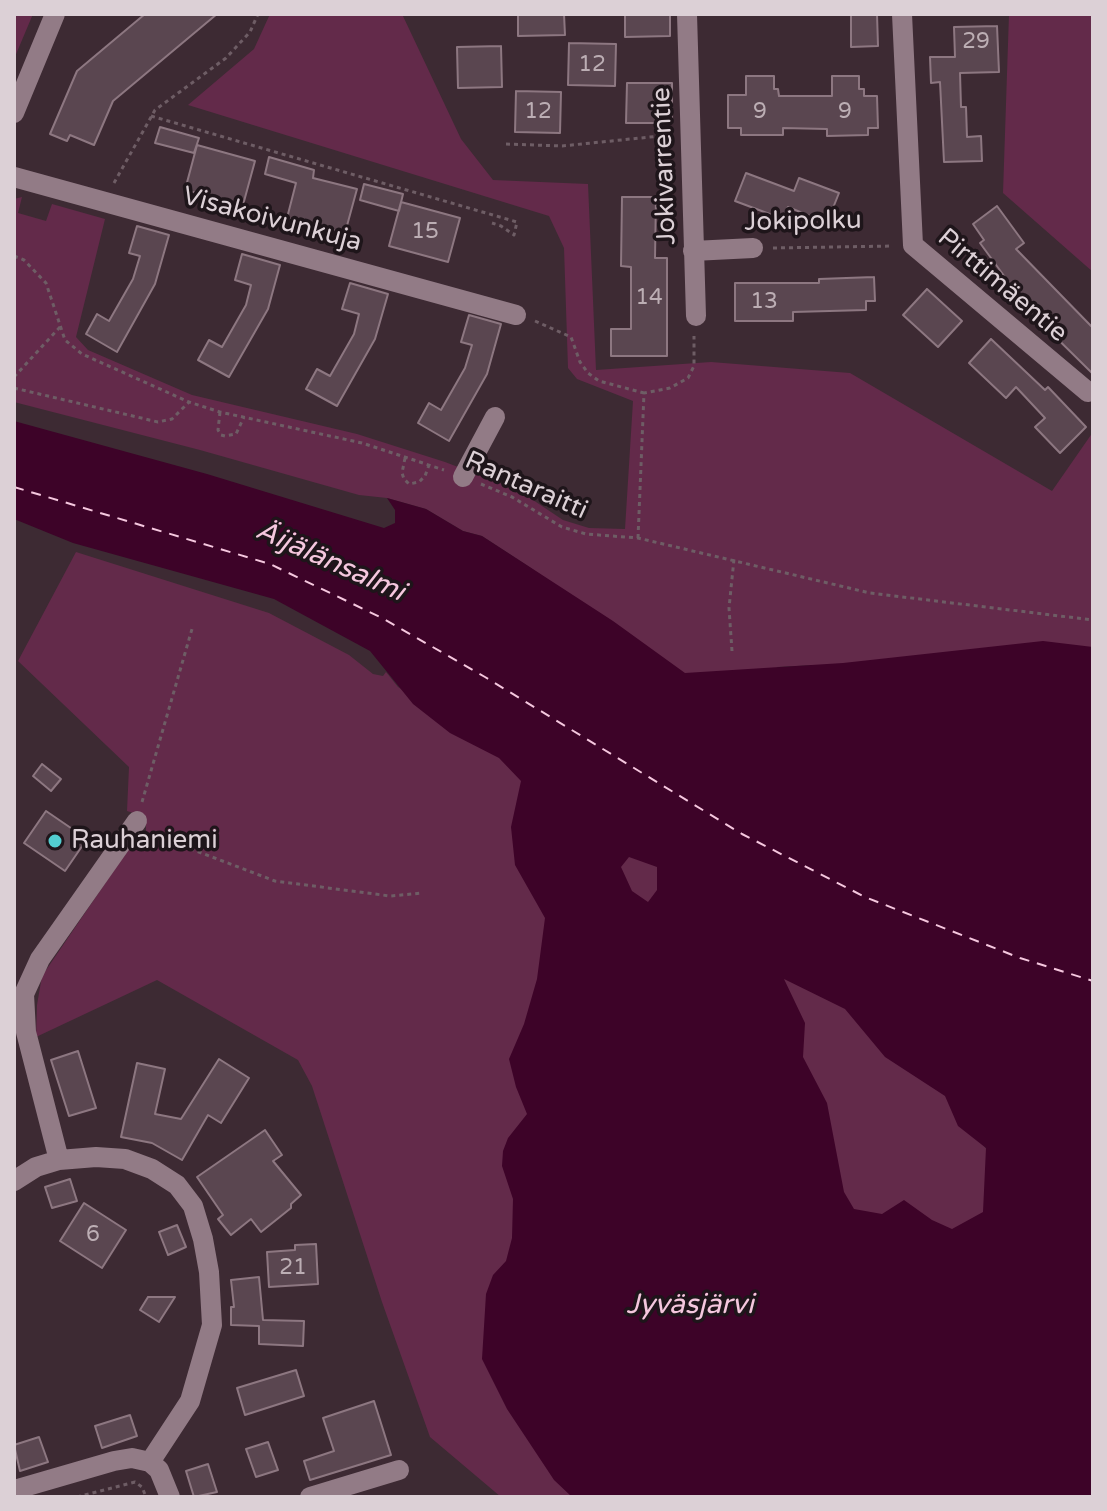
<!DOCTYPE html>
<meta charset="utf-8">
<style>
body{margin:0}
#map{position:relative;width:1107px;height:1511px;overflow:hidden;background:#3d2a33;font-family:"Varela Round",sans-serif}
canvas{display:block}
.frame{position:absolute;inset:0;border:16px solid #dcd0d6;pointer-events:none}
</style>
<div id="map">
<canvas width="1107" height="1511"></canvas>
<div class="frame"></div>
</div>
<script>
const ctx = document.querySelector('canvas').getContext('2d');
ctx.lineJoin = 'round';
function fillPath(path, color) { ctx.fillStyle = color; ctx.fill(path, 'evenodd'); }
const toPath = rows => new Path2D(rows.map(r => 'M' + r).join(''));
function stroke(path, color, width, dash) { ctx.strokeStyle = color; ctx.lineWidth = width; ctx.lineCap = dash ? 'butt' : 'round'; ctx.setLineDash(dash || []); ctx.stroke(path); }
function label(font, color, halo, rows, align = 'center') {
  ctx.font = font + ' "Varela Round",sans-serif'; ctx.lineWidth = 7; ctx.setLineDash([]); ctx.textBaseline = 'middle'; ctx.strokeStyle = halo; ctx.fillStyle = color; for (const [text, x, y, turn = 0] of rows) {
    ctx.save(); ctx.translate(x, y); ctx.rotate((+turn || 0) * Math.PI / 180); ctx.textAlign = isNaN(turn) ? turn : align; if (halo) ctx.strokeText(text, 0, 0); ctx.fillText(text, 0, 0); ctx.restore();
  }
}
const green = toPath([
 [14,14,33,14,14,59],
 [270,14,402,14,461,139,493,180,588,184,596,370,711,362,850,373,1052,491,1093,432,1093,749,861,755,815,665,777,667,816,774,531,568,482,536,463,531,426,509,387,498,359,495,200,450,14,402,14,199,22,197,18,213,46,221,52,204,105,219,76,337,88,350,192,395,357,434,445,462,518,490,563,520,589,528,625,529,633,401,577,379,568,368,564,248,549,216,188,105,254,49],
 [1009,14,1093,14,1093,272,1003,193],
 [76,552,269,613,349,655,373,674,383,676,386,672,398,687,836,953,1057,1241,726,1497,501,1497,430,1437,382,1302,312,1086,298,1060,157,980,36,1037,37,1005,42,976,134,841,146,832,146,817,127,811,129,767,18,661]
]);
const water = toPath([
 [14,421,207,474,384,528,395,523,395,510,387,498,426,509,463,531,482,536,613,621,685,673,843,663,1043,641,1093,647,1093,1497,572,1497,554,1480,507,1409,482,1359,486,1294,493,1275,506,1261,512,1238,513,1199,502,1166,503,1151,508,1138,527,1114,516,1087,509,1059,524,1024,537,979,545,918,515,865,511,827,521,781,499,758,450,733,413,704,370,651,274,599,73,543,14,519],
 [629,857,657,867,657,890,648,902,632,891,621,867],
 [784,979,845,1009,885,1057,945,1096,958,1126,986,1148,983,1212,952,1229,932,1220,904,1200,882,1214,854,1209,844,1192,827,1103,803,1057,805,1023]
]);
const ferry = toPath([
 [14,487,270,564,382,618,485,677,742,834,865,897,1020,958,1093,981]
]);
const building = toPath([
 [145,14,217,14,113,101,94,145,70,135,67,141,50,134,77,71,145,14],
 [518,14,564,14,565,35,518,36,518,14],
 [625,14,670,14,670,36,625,37,625,14],
 [851,14,877,14,878,46,851,47,851,14],
 [997,26,999,72,960,73,961,107,966,107,967,137,981,136,982,161,944,162,940,82,931,83,930,57,955,57,954,27,997,26],
 [569,43,616,44,615,86,568,85,569,43],
 [501,46,502,87,458,88,457,47,501,46],
 [746,76,774,76,774,89,778,89,779,96,832,96,832,76,859,76,859,89,864,89,864,96,877,96,878,128,868,128,868,135,827,136,827,129,783,128,783,135,741,135,741,128,728,128,728,95,746,95,746,76],
 [627,83,672,83,672,123,626,123,627,83],
 [516,91,561,92,560,133,515,132,516,91],
 [160,127,199,138,194,153,155,143,160,127],
 [197,145,255,161,243,205,185,190,197,145],
 [269,157,314,170,313,178,357,189,345,233,287,218,296,183,265,174,269,157],
 [746,173,794,191,799,178,839,193,827,223,788,207,783,219,735,201,746,173],
 [364,184,403,194,399,211,360,200,364,184],
 [622,197,656,197,655,258,667,258,667,356,611,356,611,329,631,329,631,267,621,266,622,197],
 [401,202,460,218,448,262,389,246,401,202],
 [997,206,1024,243,1016,249,1093,328,1093,374,1006,288,1010,284,980,243,984,240,973,224,997,206],
 [137,226,169,235,155,284,117,352,86,334,97,314,109,321,133,279,140,256,129,253,137,226],
 [242,254,280,265,268,309,229,377,198,360,209,340,222,347,246,305,251,285,235,280,242,254],
 [874,277,875,301,866,301,866,310,793,312,793,321,735,321,735,283,819,283,819,279,874,277],
 [350,283,388,294,375,339,337,406,306,389,317,369,330,376,354,334,359,314,342,309,350,283],
 [927,289,962,321,938,347,903,315,927,289],
 [469,315,501,324,487,374,449,441,418,423,429,403,441,410,465,368,472,345,461,342,469,315],
 [991,339,1045,390,1048,387,1086,427,1060,453,1035,427,1045,418,1016,387,1006,398,969,363,991,339],
 [42,764,61,779,51,791,33,776,42,764],
 [46,811,87,839,65,871,24,843,46,811],
 [78,1051,96,1108,69,1116,51,1060,78,1051],
 [219,1059,249,1078,221,1123,208,1115,182,1160,152,1143,121,1137,137,1063,165,1069,155,1114,181,1119,219,1059],
 [265,1130,282,1155,273,1161,301,1195,291,1204,291,1208,261,1232,251,1219,231,1235,218,1219,223,1215,197,1177,265,1130],
 [70,1179,77,1201,52,1208,45,1187,70,1179],
 [84,1203,126,1230,102,1268,60,1241,84,1203],
 [177,1225,186,1247,168,1255,159,1232,177,1225],
 [316,1244,318,1284,269,1287,267,1252,295,1250,295,1245,316,1244],
 [259,1277,263,1320,304,1321,303,1346,259,1344,259,1326,231,1325,231,1307,234,1307,231,1280,259,1277],
 [148,1297,175,1297,159,1322,140,1310,148,1297],
 [296,1370,304,1396,245,1415,237,1388,296,1370],
 [374,1401,391,1455,310,1480,304,1461,334,1451,323,1418,374,1401],
 [130,1415,137,1436,102,1448,95,1426,130,1415],
 [39,1437,48,1462,20,1471,14,1445,39,1437],
 [268,1442,278,1470,256,1477,246,1449,268,1442],
 [208,1464,217,1492,194,1497,186,1471,208,1464]
]);
const path = toPath([
 [151,116,517,222,514,235,501,226,492,223],
 [506,144,562,146,670,135],
 [114,183,155,110,226,58,250,32,258,14],
 [773,248,893,246],
 [14,256,24,260,46,283,65,340,82,354,189,402,220,412,362,443,444,470],
 [535,321,571,337,580,362,588,373,599,381,644,393],
 [14,377,60,327],
 [14,388,158,422,172,419,189,402],
 [220,412,218,430,221,435,225,436,236,434,244,417],
 [405,458,402,473,404,479,409,484,419,482,425,476,429,465],
 [481,484,512,497,562,527,586,534,638,538,870,593,1093,620],
 [638,538,644,393,670,388,688,378,694,366,694,336],
 [732,651,729,608,734,559],
 [142,802,192,629],
 [154,832,170,841,275,881,390,896,423,893],
 [77,1497,135,1482,142,1487,146,1497]
]);
const minor = toPath([
 [687,14,696,316],
 [902,14,913,245,1088,392],
 [14,113,55,14],
 [14,177,516,315],
 [693,251,753,248],
 [463,477,495,417],
 [59,1160,26,1032,24,994,40,959,137,821],
 [14,1181,36,1167,59,1160,96,1157,125,1159,152,1169,177,1185,193,1206,203,1239,209,1272,212,1325,190,1401,150,1462],
 [14,1490,114,1461,132,1458,150,1462,159,1470,170,1497],
 [310,1497,399,1470]
]);
const markers = [
 [55,841,8,"#52cdd0"]
];
const numberNames = [
 ["29",976,42],
 ["12",592,65],
 ["12",538,112],
 ["9",760,112],
 ["9",845,112],
 ["15",425,232],
 ["14",649,298],
 ["13",764,302],
 ["6",93,1235],
 ["21",293,1268]
];
const streetNames = [
 ["Jokivarrentie",665,166,-92],
 ["Visakoivunkuja",272,220,15],
 ["Jokipolku",803,222,-1],
 ["Pirttimäentie",1002,286,40],
 ["Rantaraitti",526,486,24]
];
const poiNames = [
 ["Rauhaniemi",71,841]
];
const waterNames = [
 ["Äijälänsalmi",330,562,24],
 ["Jyväsjärvi",690,1306]
];
fillPath(green, '#632a4a');
fillPath(water, '#3d0328');
stroke(ferry, '#f5c7de', 2, [10, 8]);
fillPath(building, '#5a4650');
stroke(building, '#8d7781', 2);
stroke(path, '#6e5d65', 3, [4, 4]);
stroke(minor, '#927b86', 20);
for (const [x, y, r, color] of markers) { const dot = new Path2D(); dot.arc(x, y, r, 0, 2 * Math.PI); ctx.fillStyle = color; ctx.fill(dot); stroke(dot, '#1e151a', 3); }
label('22px', '#bcaeb4', null, numberNames);
label('26px', '#dcd0d6', '#1e151a', streetNames);
label('26px', '#dcd0d6', '#1e151a', poiNames, 'left');
label('italic 28px', '#f5c7de', '#1e151a', waterNames);
</script>
